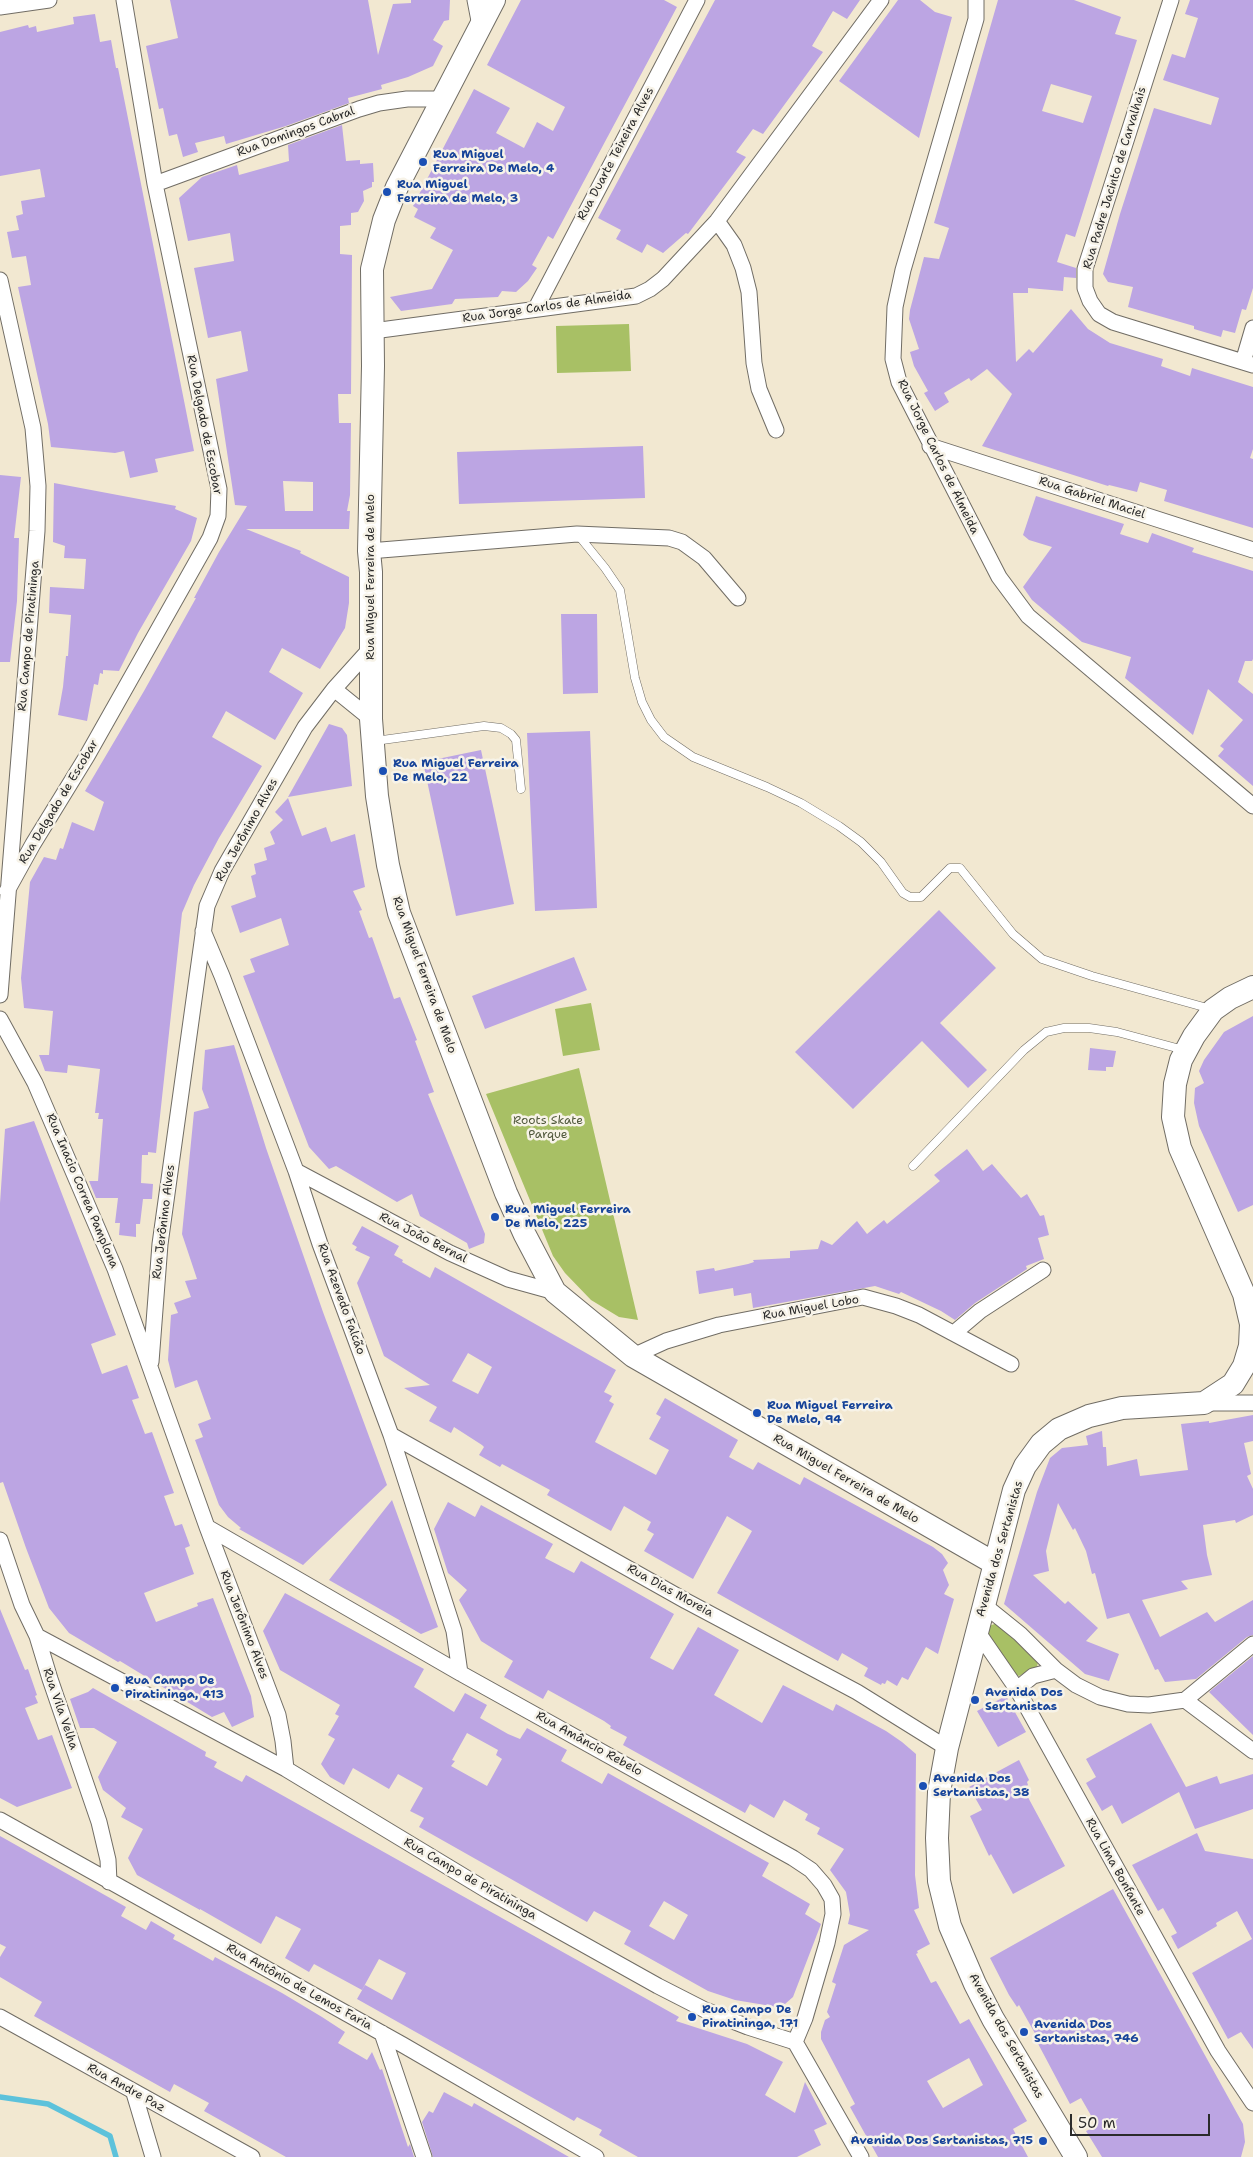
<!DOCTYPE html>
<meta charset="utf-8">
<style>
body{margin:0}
#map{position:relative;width:1253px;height:2157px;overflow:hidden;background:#f2e8d1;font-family:"Shantell Sans",sans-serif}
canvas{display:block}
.scale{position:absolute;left:1070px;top:2114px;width:140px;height:22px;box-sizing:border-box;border:2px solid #2b2b2b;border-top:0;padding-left:6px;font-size:15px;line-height:18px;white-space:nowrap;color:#2b2b2b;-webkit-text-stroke:4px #f7f3e8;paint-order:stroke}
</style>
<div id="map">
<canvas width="1253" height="2157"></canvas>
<div class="scale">50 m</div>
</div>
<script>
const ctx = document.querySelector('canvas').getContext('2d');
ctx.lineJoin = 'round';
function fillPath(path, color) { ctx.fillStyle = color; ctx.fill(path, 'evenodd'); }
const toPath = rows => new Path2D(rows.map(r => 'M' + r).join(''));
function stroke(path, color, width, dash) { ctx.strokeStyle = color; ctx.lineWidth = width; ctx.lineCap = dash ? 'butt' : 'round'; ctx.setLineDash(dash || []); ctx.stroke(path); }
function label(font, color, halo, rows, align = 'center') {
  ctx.font = font + ' "Shantell Sans",sans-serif'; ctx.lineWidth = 5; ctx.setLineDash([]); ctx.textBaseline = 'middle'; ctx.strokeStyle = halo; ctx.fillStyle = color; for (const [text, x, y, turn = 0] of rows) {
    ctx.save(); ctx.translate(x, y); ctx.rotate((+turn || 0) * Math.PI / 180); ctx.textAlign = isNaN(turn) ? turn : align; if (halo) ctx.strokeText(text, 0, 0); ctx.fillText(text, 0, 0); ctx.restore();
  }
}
const green = toPath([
 [629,324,631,371,557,373,556,326],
 [591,1003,600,1050,563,1056,555,1009],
 [579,1068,638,1320,619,1317,591,1300,565,1273,553,1256,486,1094],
 [1000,1622,1038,1662,1037,1667,1019,1676,1013,1673,988,1636,989,1626]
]);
const stream = toPath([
 [0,2097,48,2104,110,2136,116,2157]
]);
const building = toPath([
 [170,0,368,0,378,55,393,4,411,3,411,0,450,0,449,20,444,21,433,40,443,46,433,66,408,77,381,85,382,89,348,98,349,103,286,126,226,144,224,136,195,143,198,152,183,157,177,134,169,136,163,108,159,109,146,46,178,38],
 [521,0,664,0,677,7,553,239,548,236,532,265,537,268,528,281,516,292,502,291,498,297,455,299,452,304,401,311,390,297,432,289,453,250,430,238,436,228,414,217,418,209,413,206,474,89,510,108,496,133,524,148,537,122,553,131,565,107,487,65],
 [715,0,860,0,847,19,833,11,812,46,823,52,763,134,753,129,736,152,746,157,688,234,686,233,663,253,647,244,642,253,616,239,621,230,598,218],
 [898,0,920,0,935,12,952,17,919,138,839,81],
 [998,0,1074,0,1121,17,1115,34,1137,40,1075,237,1066,234,1057,262,1076,268,1076,278,1064,277,1063,291,1028,288,1028,293,1013,293,1016,362,1029,349,1033,353,1071,309,1088,329,1110,343,1163,359,1161,366,1190,376,1192,368,1253,387,1253,449,1250,458,1253,459,1253,528,1164,501,1167,490,1140,482,1137,492,1109,485,1108,486,982,446,1012,394,987,369,971,381,969,378,944,393,949,402,935,411,924,393,928,391,914,366,910,352,919,349,909,319,910,310,924,257,939,259,949,228,934,223],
 [1051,84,1092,96,1083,123,1042,111],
 [1190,0,1253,0,1253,288,1246,310,1242,309,1235,333,1223,330,1221,337,1194,329,1194,326,1128,307,1133,287,1108,282,1103,274,1120,214,1154,108,1211,125,1219,98,1163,80,1172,54,1185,58,1198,18,1185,14],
 [95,14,100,42,111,40,116,68,118,68,194,451,155,459,158,472,130,478,124,451,115,453,51,447,48,424,18,287,31,285,26,256,12,258,7,232,19,230,16,216,23,214,21,201,45,197,40,169,0,176,0,32,28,25,29,28,36,26,37,32,74,24,73,17],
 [342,125,346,161,360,160,360,164,373,163,374,182,372,182,372,187,363,191,364,201,358,212,351,213,351,225,340,226,340,254,352,255,351,394,338,394,339,423,351,423,350,495,347,511,350,511,349,529,246,529,301,551,300,553,349,577,349,603,345,628,320,669,282,648,269,672,303,693,275,740,226,711,212,737,262,766,219,838,194,885,182,913,156,1153,148,1152,148,1155,142,1155,141,1183,153,1184,152,1199,143,1199,140,1224,136,1224,136,1237,119,1235,120,1223,115,1223,118,1198,96,1198,89,1181,98,1181,103,1119,98,1119,99,1113,95,1113,100,1069,68,1065,67,1073,45,1071,39,1055,49,1055,53,1011,24,1008,21,978,30,882,44,857,56,860,60,848,63,849,72,822,94,831,104,802,85,791,144,691,196,598,194,598,219,552,247,506,235,505,216,379,248,371,241,331,208,338,194,268,234,261,230,233,188,241,179,198,202,177,237,165,239,175,289,161,288,145],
 [283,481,313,482,313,511,285,511],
 [643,446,645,498,459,504,457,452],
 [0,475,21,477,14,538,19,538,17,601,10,662,0,662],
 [54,483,176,506,175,509,197,518,191,541,138,633,119,671,103,670,103,674,100,673,98,685,94,684,87,721,58,715,63,687,66,656,68,656,71,615,49,613,50,587,84,589,86,559,64,558,65,546,53,542],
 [1036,496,1124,524,1120,534,1148,543,1152,533,1194,548,1192,552,1253,571,1253,659,1252,661,1245,661,1238,682,1253,694,1253,786,1218,756,1224,749,1220,746,1243,720,1208,689,1193,735,1125,678,1131,657,1082,642,1032,600,1023,587,1052,547,1029,540,1023,535],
 [561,614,597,614,598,693,563,694],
 [329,724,342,728,347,735,352,786,288,797],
 [590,731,597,908,535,911,527,733],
 [481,750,514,904,456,916,423,762],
 [288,798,302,836,326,827,331,842,355,834,365,887,353,891,362,910,359,911,369,938,372,937,394,999,400,997,417,1040,415,1041,434,1092,428,1094,485,1234,484,1243,469,1249,467,1243,420,1216,412,1194,397,1202,336,1166,329,1169,309,1147,243,976,255,972,250,959,289,945,281,918,240,933,231,906,256,897,251,876,256,874,254,864,267,860,264,848,275,844,270,832,283,820,275,812],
 [939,910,996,968,940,1023,987,1070,968,1088,922,1041,853,1109,795,1052],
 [574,957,587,990,485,1029,472,996],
 [1253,1016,1253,1205,1238,1212,1199,1126,1194,1103,1195,1088,1204,1083,1199,1071,1204,1060,1224,1032],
 [234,1045,266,1148,323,1312,387,1485,303,1565,239,1529,241,1528,228,1517,219,1505,195,1440,203,1437,198,1424,211,1419,197,1380,175,1388,168,1360,171,1315,178,1313,174,1303,191,1297,185,1281,197,1279,182,1234,194,1112,209,1108,202,1089,205,1050],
 [1090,1048,1116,1051,1113,1067,1106,1067,1106,1071,1088,1070],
 [34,1121,116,1335,91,1344,102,1374,127,1365,139,1398,132,1400,145,1434,152,1432,174,1493,164,1496,175,1526,182,1524,190,1546,185,1548,194,1574,144,1593,156,1622,198,1606,197,1603,213,1598,251,1696,254,1717,232,1727,224,1712,212,1717,120,1661,118,1662,69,1633,49,1608,26,1548,3,1482,0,1483,0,1203,5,1129],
 [967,1149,983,1171,992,1164,1021,1198,1027,1194,1040,1216,1044,1215,1049,1235,1038,1238,1044,1259,1026,1266,1027,1269,975,1303,955,1320,941,1311,901,1292,899,1294,875,1286,753,1308,751,1293,734,1296,733,1288,699,1294,696,1271,714,1268,715,1271,748,1264,754,1262,753,1260,790,1258,790,1251,818,1249,821,1240,832,1245,857,1221,867,1234,884,1220,887,1224,940,1181,934,1175],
 [362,1226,399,1246,394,1255,403,1260,402,1262,430,1278,435,1267,616,1370,604,1392,612,1396,609,1401,614,1404,595,1442,656,1475,669,1450,649,1439,661,1417,656,1414,665,1398,738,1440,729,1457,753,1470,758,1462,800,1485,804,1477,933,1547,942,1554,948,1563,943,1570,949,1585,944,1594,954,1599,938,1654,926,1647,908,1680,902,1677,897,1686,887,1680,885,1684,882,1683,881,1685,864,1676,868,1668,842,1653,838,1661,717,1593,752,1531,727,1516,693,1579,644,1551,654,1534,647,1530,651,1522,624,1506,611,1531,547,1495,550,1490,502,1464,500,1467,479,1455,484,1447,482,1445,454,1427,451,1433,429,1421,437,1407,404,1388,430,1385,384,1356,357,1283,370,1257,355,1250,357,1247,352,1244],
 [468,1353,492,1367,478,1394,452,1381],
 [1253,1415,1253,1441,1244,1443,1251,1474,1247,1476,1253,1489,1253,1515,1236,1523,1235,1520,1203,1525,1207,1555,1212,1575,1181,1581,1188,1589,1142,1600,1160,1637,1207,1612,1215,1622,1253,1600,1253,1635,1247,1637,1196,1679,1165,1682,1158,1669,1155,1670,1129,1613,1107,1619,1095,1573,1092,1574,1086,1551,1075,1528,1073,1530,1058,1503,1046,1551,1049,1571,1033,1575,1065,1604,1068,1601,1098,1628,1086,1641,1119,1654,1109,1681,1085,1674,1004,1604,1037,1492,1050,1458,1062,1448,1088,1445,1086,1436,1102,1431,1103,1447,1106,1447,1107,1466,1137,1459,1140,1476,1188,1470,1181,1424,1209,1421,1209,1423],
 [392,1500,438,1627,421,1634,399,1621,401,1621,329,1580],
 [448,1502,475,1517,481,1505,553,1544,545,1558,574,1573,581,1561,674,1614,650,1658,673,1670,698,1627,739,1650,714,1695,762,1723,783,1685,833,1711,836,1704,886,1731,902,1742,916,1754,915,1875,919,1908,914,1910,930,1944,917,1951,918,1953,916,1954,931,1983,936,1981,960,2024,969,2019,1027,2121,1013,2129,1028,2157,878,2157,850,2107,855,2104,821,2039,821,2032,825,2020,830,2017,827,2012,836,1984,832,1982,844,1945,869,1930,848,1924,850,1915,846,1892,830,1870,844,1849,817,1834,820,1828,805,1820,808,1814,784,1800,774,1818,750,1804,745,1813,623,1745,627,1737,610,1728,611,1726,604,1721,548,1690,543,1699,504,1677,513,1661,481,1641,459,1600,467,1590,448,1573,434,1529],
 [969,2058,983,2085,943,2108,927,2081],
 [285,1593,424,1669,414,1687,454,1712,465,1693,487,1705,480,1718,508,1734,520,1739,527,1728,567,1750,561,1761,602,1784,608,1773,769,1863,762,1876,810,1904,805,1914,821,1924,793,1997,785,2004,777,2007,735,2000,708,1991,624,1944,631,1931,594,1911,587,1922,419,1827,424,1818,410,1811,423,1788,398,1774,389,1789,353,1768,344,1785,330,1777,321,1764,335,1739,328,1735,339,1716,335,1714,340,1705,280,1670,263,1631],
 [467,1733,498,1750,496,1755,502,1759,487,1786,451,1766,455,1761,452,1760],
 [664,1901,688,1915,674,1940,649,1926],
 [0,1609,25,1670,28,1669,37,1695,35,1696,38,1703,25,1708,38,1740,52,1735,72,1788,17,1807,0,1798],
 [1253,1656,1253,1735,1209,1692],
 [93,1688,206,1752,205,1756,217,1762,214,1767,242,1782,246,1775,679,2017,676,2021,747,2044,783,2062,765,2095,795,2113,805,2082,827,2124,814,2130,821,2145,797,2157,638,2157,599,2135,602,2130,577,2117,574,2121,357,1999,365,1985,392,2000,406,1973,379,1959,362,1990,314,1964,309,1972,285,1958,301,1929,276,1916,261,1944,200,1909,200,1910,137,1875,128,1858,143,1829,121,1817,126,1808,103,1790,98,1777,117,1742,94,1728,80,1728,70,1699,88,1692],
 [1006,1696,1026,1732,998,1747,977,1711],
 [1151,1723,1186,1787,1217,1776,1220,1784,1253,1774,1253,1809,1195,1829,1179,1792,1122,1824,1112,1805,1102,1811,1086,1783,1096,1777,1086,1759],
 [1019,1760,1029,1780,1027,1782,1028,1785,1023,1788,1065,1866,1013,1894,991,1854,989,1856,970,1816,982,1810,969,1787],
 [1197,1833,1205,1851,1253,1859,1253,2049,1241,2032,1228,2039,1192,1973,1252,1939,1237,1911,1216,1923,1217,1926,1178,1949,1171,1936,1177,1933,1163,1908,1158,1911,1132,1865],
 [0,1836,126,1907,121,1916,146,1930,151,1921,175,1935,173,1939,179,1942,213,1961,215,1957,282,1993,322,2017,345,2032,338,2043,367,2060,372,2052,380,2070,382,2069,408,2147,410,2144,414,2157,286,2157,204,2111,209,2103,174,2084,170,2092,34,2016,42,2002,0,1977,0,1957,6,1947,0,1944],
 [1113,1889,1243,2124,1245,2142,1241,2157,1102,2157,1086,2131,1097,2126,1081,2098,1070,2104,1035,2038,1037,2037,1019,2005,1017,2007,1009,1995,990,1958],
 [444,2092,472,2107,474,2103,569,2157,433,2157,422,2122,429,2111,433,2113]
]);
const lane = toPath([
 [579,536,605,568,620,590,635,678,642,702,651,720,664,737,693,757,767,787,801,803,839,826,861,842,881,862,903,893,910,897,921,897,950,868,960,868,1013,934,1042,959,1092,976,1211,1009],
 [375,741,484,726,501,728,511,734,516,740,521,789],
 [913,1166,1024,1050,1046,1032,1064,1028,1089,1028,1117,1032,1184,1050]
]);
const street = toPath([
 [475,0,480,26],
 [976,0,976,19,903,270,895,307,893,359,899,382,999,577,1028,616,1253,806],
 [1171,0,1085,269,1085,288,1090,301,1099,314,1113,322,1253,365],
 [0,7,49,0],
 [155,184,359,109,379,103,407,99,442,99],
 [717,221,734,245,743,268,749,292,754,363,759,389,776,430],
 [0,280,33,428,38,486,37,531,0,995],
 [536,308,697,0],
 [373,331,636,296,650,289,663,279,717,221,881,0],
 [1243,362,1253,328],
 [930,446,1253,550],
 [369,551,577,534,669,538,682,542,704,558,738,598],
 [334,689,371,719],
 [7,891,33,844,87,756,210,538,218,516,219,489,155,184,124,0],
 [203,931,222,976,296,1171,320,1244,391,1435,454,1631,460,1673],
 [0,1019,35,1083,115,1269,207,1527,278,1715,283,1741,286,1769],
 [296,1171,450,1253,508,1279,555,1292],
 [954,1333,980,1311,1043,1270],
 [633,1356,666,1341,719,1325,863,1297,896,1306,919,1315,1011,1364],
 [151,1362,160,1244,207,906,222,871,305,727,334,689,371,648],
 [1205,1403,1253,1403],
 [391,1435,686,1601,857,1692,947,1748],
 [207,1527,460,1673,793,1858,811,1870,824,1885,832,1899,833,1914,827,1943,805,2018,795,2042],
 [0,1540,22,1605,37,1636,50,1679,99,1822,108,1860,109,1882],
 [984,1605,1020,1634,1056,1670,1076,1685,1100,1697,1128,1704,1149,1705,1185,1700,1253,1751],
 [977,1631,1017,1689,1218,2051,1253,2103],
 [37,1636,286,1769,488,1891,658,1986,705,2010,748,2027,795,2042,861,2157],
 [1017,1689,1033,1676,1056,1670],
 [1185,1700,1253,1644],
 [0,1820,403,2045,596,2157],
 [0,2017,252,2157],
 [382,2033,424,2157],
 [134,2093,153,2157]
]);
const secondary = toPath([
 [494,0,397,187,384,220,372,269,373,366,369,551,371,572,371,719,377,796,388,865,399,913,506,1193,525,1235,555,1292,633,1356,994,1563],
 [1076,2157,993,2019,975,1984,950,1926,939,1881,937,1838,939,1792,947,1748,1014,1490,1025,1466,1041,1444,1059,1429,1089,1416,1122,1408,1204,1403,1233,1384,1244,1366,1250,1346,1251,1324,1244,1294,1180,1148,1173,1117,1175,1084,1181,1060,1194,1036,1213,1010,1230,998,1253,987]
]);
const markers = [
 [423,162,5,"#1a4fb4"],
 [387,192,5,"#1a4fb4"],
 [383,771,5,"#1a4fb4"],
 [495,1217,5,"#1a4fb4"],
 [757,1413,5,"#1a4fb4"],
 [115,1688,5,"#1a4fb4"],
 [975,1700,5,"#1a4fb4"],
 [923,1786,5,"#1a4fb4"],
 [692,2017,5,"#1a4fb4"],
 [1024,2032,5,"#1a4fb4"],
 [1043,2141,5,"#1a4fb4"]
];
const streetNames = [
 ["Rua Domingos Cabral",296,132,-20],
 ["Rua Duarte Teixeira Alves",616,154,-62],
 ["Rua Padre Jacinto de Carvalhais",1115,178,-73],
 ["Rua Jorge Carlos de Almeida",547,307,-8],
 ["Rua Delgado de Escobar",204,425,79],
 ["Rua Jorge Carlos de Almeida",938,457,64],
 ["Rua Gabriel Maciel",1092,498,18],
 ["Rua Miguel Ferreira de Melo",371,577,-90],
 ["Rua Campo de Piratininga",29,636,-85],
 ["Rua Delgado de Escobar",59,802,-59],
 ["Rua Jerônimo Alves",247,830,-61],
 ["Rua Miguel Ferreira de Melo",424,975,70],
 ["Rua Inacio Correa Pamplona",82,1191,67],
 ["Rua Jerônimo Alves",164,1222,-83],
 ["Rua João Bernal",423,1238,27],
 ["Rua Azevedo Falcão",341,1299,70],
 ["Rua Miguel Lobo",811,1308,-10],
 ["Rua Miguel Ferreira de Melo",846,1479,30],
 ["Avenida dos Sertanistas",1000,1549,-74],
 ["Rua Dias Moreia",670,1591,29],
 ["Rua Jerônimo Alves",244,1625,69],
 ["Rua Vila Velha",60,1709,71],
 ["Rua Amâncio Rebelo",589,1744,29],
 ["Rua Lima Bonfante",1115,1867,61],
 ["Rua Campo de Piratininga",470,1879,30],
 ["Rua Antônio de Lemos Faria",299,1987,29],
 ["Avenida dos Sertanistas",1006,2036,61],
 ["Rua Andre Paz",126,2088,29]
];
const transitNames = [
 ["Rua Miguel",433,155],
 ["Ferreira De Melo, 4",433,169],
 ["Rua Miguel",397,185],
 ["Ferreira de Melo, 3",397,199],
 ["Rua Miguel Ferreira",393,764],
 ["De Melo, 22",393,778],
 ["Rua Miguel Ferreira",505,1210],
 ["De Melo, 225",505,1224],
 ["Rua Miguel Ferreira",767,1406],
 ["De Melo, 94",767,1420],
 ["Rua Campo De",125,1681],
 ["Piratininga, 413",125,1695],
 ["Avenida Dos",985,1693],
 ["Sertanistas",985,1707],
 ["Avenida Dos",933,1779],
 ["Sertanistas, 38",933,1793],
 ["Rua Campo De",702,2010],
 ["Piratininga, 171",702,2024],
 ["Avenida Dos",1034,2025],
 ["Sertanistas, 746",1034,2039],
 ["Avenida Dos Sertanistas, 715",1033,2141,"right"]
];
const parkNames = [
 ["Roots Skate",548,1121],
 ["Parque",548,1135]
];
fillPath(green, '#a8c065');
stroke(stream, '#5dc2db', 5.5);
fillPath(building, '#bca5e3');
stroke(lane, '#716d65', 9);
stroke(street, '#716d65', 17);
stroke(secondary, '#716d65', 24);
stroke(lane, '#fff', 8);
stroke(street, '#fff', 15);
stroke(secondary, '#fff', 22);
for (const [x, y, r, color] of markers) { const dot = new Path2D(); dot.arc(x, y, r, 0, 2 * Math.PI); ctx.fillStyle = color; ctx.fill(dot); stroke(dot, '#f7f3e8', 2); }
label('12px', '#2b2b2b', '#f7f3e8', streetNames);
label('bold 12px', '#164399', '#f7f3e8', transitNames, 'left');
label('12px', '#50583c', '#f7f3e8', parkNames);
</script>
